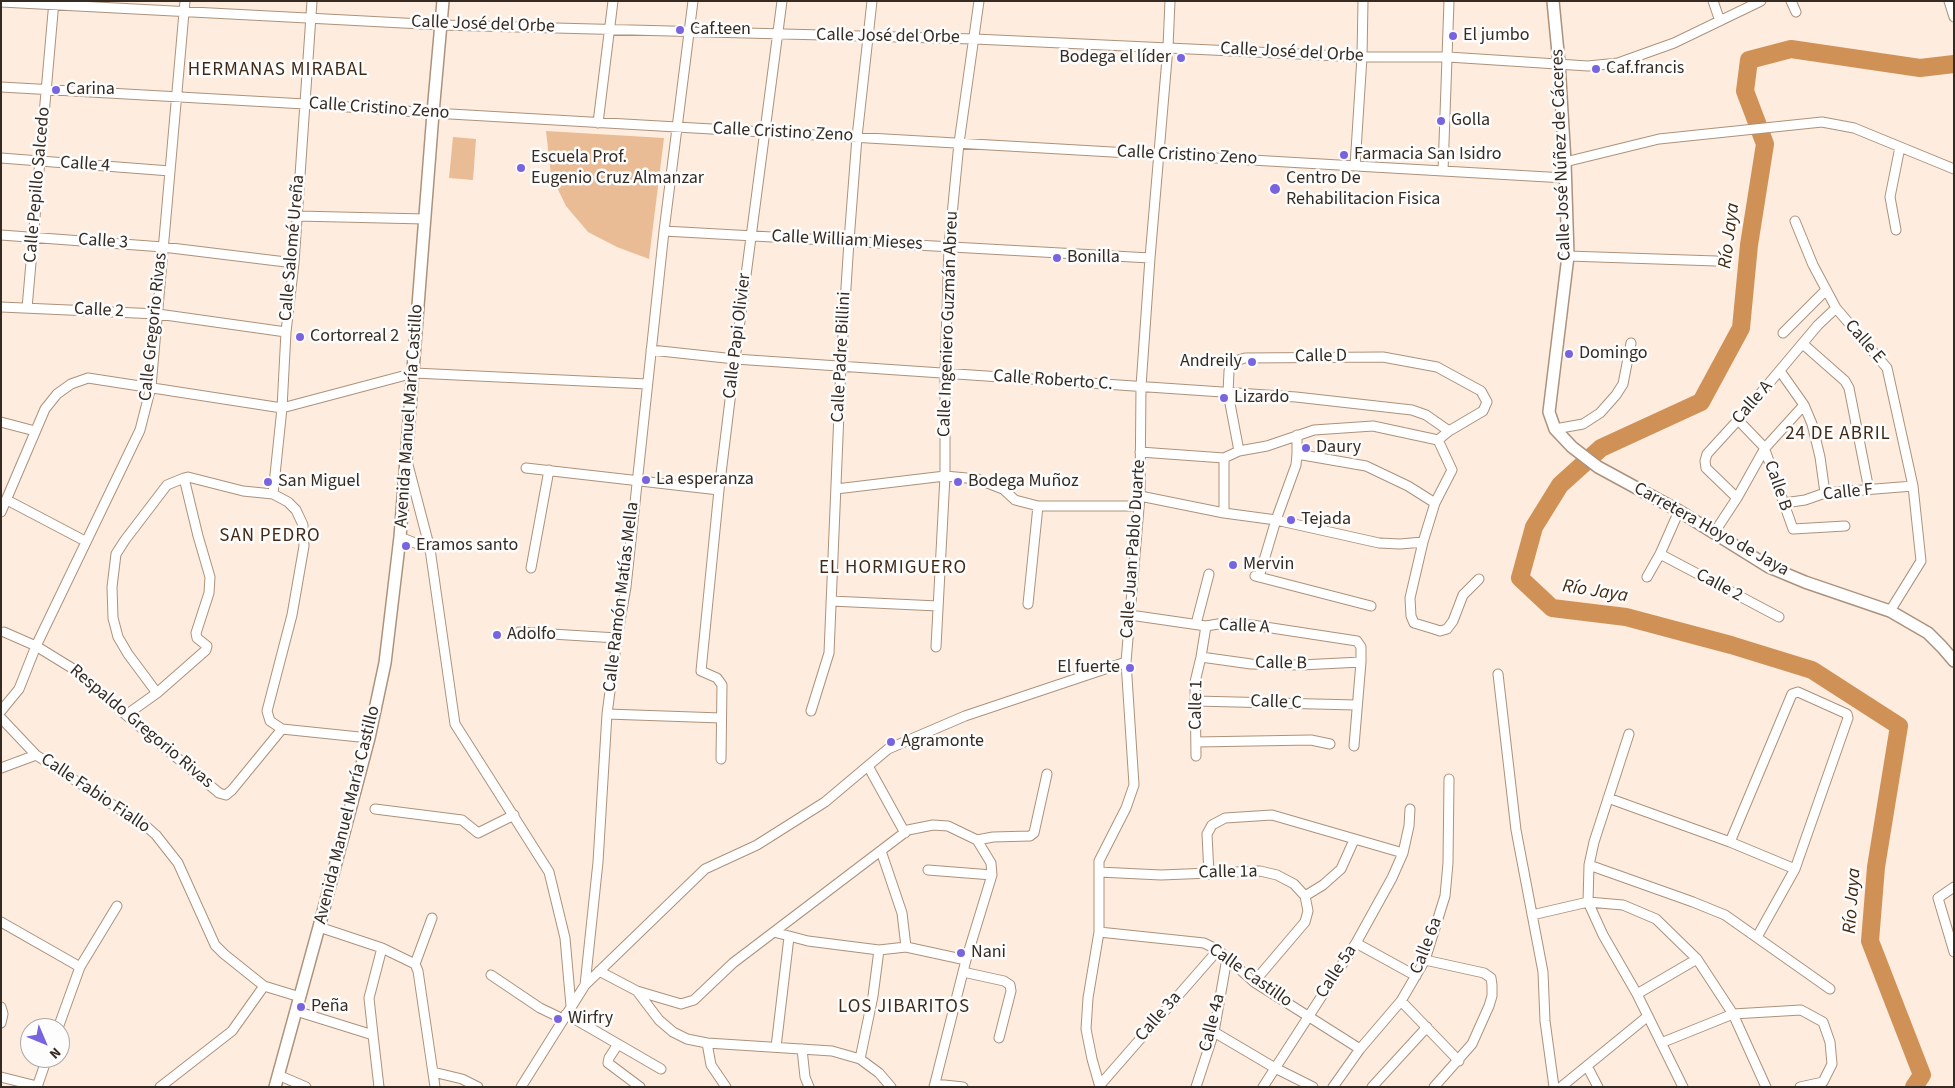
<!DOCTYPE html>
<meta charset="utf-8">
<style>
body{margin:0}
#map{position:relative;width:1955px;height:1088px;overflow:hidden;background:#feecde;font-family:"Source Sans 3",sans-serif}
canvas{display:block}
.frame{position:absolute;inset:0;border:2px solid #352b22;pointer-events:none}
.north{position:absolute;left:20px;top:1018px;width:50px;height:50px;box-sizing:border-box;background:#fdfdfd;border:1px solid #ada9a5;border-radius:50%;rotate:135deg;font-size:14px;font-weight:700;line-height:20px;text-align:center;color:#352b22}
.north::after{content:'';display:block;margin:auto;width:18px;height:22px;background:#7964df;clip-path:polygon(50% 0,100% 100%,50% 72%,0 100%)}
</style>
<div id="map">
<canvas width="1955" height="1088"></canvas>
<div class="frame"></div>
<div class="north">N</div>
</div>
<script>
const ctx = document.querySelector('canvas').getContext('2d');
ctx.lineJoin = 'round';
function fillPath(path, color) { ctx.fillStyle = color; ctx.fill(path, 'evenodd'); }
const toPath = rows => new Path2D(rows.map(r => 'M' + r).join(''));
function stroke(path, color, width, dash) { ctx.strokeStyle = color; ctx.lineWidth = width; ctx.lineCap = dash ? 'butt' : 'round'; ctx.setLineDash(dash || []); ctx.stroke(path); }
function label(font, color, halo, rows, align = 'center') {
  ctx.font = font + ' "Source Sans 3",sans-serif'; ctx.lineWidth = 5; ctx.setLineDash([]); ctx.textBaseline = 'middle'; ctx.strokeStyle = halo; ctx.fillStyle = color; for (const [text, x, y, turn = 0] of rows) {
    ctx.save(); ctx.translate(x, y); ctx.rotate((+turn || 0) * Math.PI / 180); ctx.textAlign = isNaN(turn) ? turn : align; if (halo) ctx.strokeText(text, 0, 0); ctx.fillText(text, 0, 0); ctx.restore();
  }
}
const green = toPath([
 [546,131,664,138,649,259,617,247,588,232,566,206,551,175],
 [453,137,476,139,473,180,449,178]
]);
const river = toPath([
 [1914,1087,1922,1075,1870,941,1876,867,1899,726,1812,670,1731,645,1626,617,1552,608,1520,578,1534,527,1560,485,1601,448,1701,402,1741,328,1749,245,1765,144,1745,91,1749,60,1791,49,1920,68,1954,64]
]);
const minor = toPath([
 [1713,1,1720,21],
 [1791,1,1796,12],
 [1949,1,1954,17],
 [1,2,441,25,975,39,1362,57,1448,57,1588,66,1618,63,1674,43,1761,1],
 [1,87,305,104,433,113,1565,178],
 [598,123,613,1],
 [1,158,170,171],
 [1565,162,1659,139,1822,122,1854,128,1954,169],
 [1355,166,1362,57,1363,1],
 [1443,171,1449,1],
 [297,216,425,219],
 [1795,221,1813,265,1836,308,1887,368,1913,486,1921,561,1890,611],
 [1896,230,1890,197,1900,147],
 [664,231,1150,258],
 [1,235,163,247,294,263],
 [1568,256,1716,261],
 [1,307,158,314,286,332],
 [27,308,54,1],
 [1783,333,1826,290],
 [1803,344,1845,381,1849,388,1869,490],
 [651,350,735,359,1296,397,1412,410,1426,415,1449,431],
 [1780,371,1804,405,1812,424,1820,457,1825,493],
 [1738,420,1765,448],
 [1,422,35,431],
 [1555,429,1583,424,1600,413,1616,395,1623,384,1631,343],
 [1438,440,1452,470,1435,503,1423,542,1410,598,1411,616,1414,623,1434,629,1440,631,1447,629,1453,621,1463,595,1479,579],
 [1765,450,1793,529,1845,526],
 [1239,451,1228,393,1229,371,1232,362,1245,358,1383,357,1437,367,1481,391,1487,402,1483,411,1449,431,1438,440],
 [1140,452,1224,458,1239,451,1267,446,1314,430,1373,426,1438,440],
 [1297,454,1366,466,1408,486,1435,503],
 [1224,458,1224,513],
 [408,465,430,549],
 [526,468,719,490],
 [836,489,945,476,977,479,1003,489,1015,500,1038,506,1139,506],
 [273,494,282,408,286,332,294,263,312,1],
 [1140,496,1224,513,1276,520,1379,543,1400,544,1423,542],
 [1737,498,1706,468,1705,461,1707,454,1738,420,1818,325,1836,308],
 [7,500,85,541],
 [1784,503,1805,500,1825,493,1913,486],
 [1,512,45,409,57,394,71,384,88,378,282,408,414,373,647,384],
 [1714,533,1737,498,1765,448,1804,405],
 [400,537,430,549,455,724,549,872,565,938,571,1006],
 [1660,554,1779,617],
 [531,568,549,470],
 [1255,576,1371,606],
 [1259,577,1276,520,1296,465,1297,454,1297,435],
 [1647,577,1660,554,1679,511],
 [831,601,938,606],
 [1028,604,1038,506],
 [1130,615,1206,626,1218,624,1252,625,1357,641,1361,647,1361,662,1354,746],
 [1196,624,1209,574],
 [4,632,36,646,75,670,126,715,219,793,226,795,232,790,282,729,369,738],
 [519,632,617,638],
 [936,647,945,476,945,374,949,246,959,143,979,1],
 [1201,657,1251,664,1301,665,1361,662],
 [1498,674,1516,830,1543,972,1545,1021,1554,1087],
 [157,693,128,654,118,637,113,618,112,587,116,554,125,540,167,485,184,478,188,477,243,491,273,494,288,502,296,510,303,525,304,546,292,615,267,711,270,721,282,729],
 [1195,701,1356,705],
 [1,711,19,689,36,646,140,430,151,387,185,1],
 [811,711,829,653,841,365,849,241,857,137,872,1],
 [607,714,721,718],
 [126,715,157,693,206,650,207,646,197,638,196,633,209,593,210,577,198,536,184,478],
 [1,718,36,755,147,827,156,835,178,863,215,945,224,954,264,986,300,997],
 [1629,734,1594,842,1589,865,1588,902,1603,935,1637,994,1683,1087],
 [1196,742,1311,740,1330,744],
 [1196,756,1195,682,1201,657,1206,626],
 [721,759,722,685,717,678,701,671,719,490,735,359,782,1],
 [868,766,905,833],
 [1,768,36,755],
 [1608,798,1730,842,1795,869],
 [375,809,462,820,478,833,514,815],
 [977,840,993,837,1030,836,1034,833,1047,774],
 [1730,842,1792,694,1798,692,1847,714,1848,718,1795,869,1757,937],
 [881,851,902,913,906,947],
 [1589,865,1693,902,1725,915,1830,989],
 [928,870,992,875],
 [1099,872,1161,875,1260,871,1277,875,1294,884,1305,896,1308,911,1305,922,1254,982],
 [1209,874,1207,834,1212,825,1225,818,1272,815,1403,853,1409,826,1410,809],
 [1954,887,1938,898,1954,952],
 [1305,896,1323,885,1341,869,1354,840],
 [1532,915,1588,902,1623,905,1656,919,1697,959,1733,1014,1766,1087],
 [1,922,80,967],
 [319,927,382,948,415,964,418,971,435,1087],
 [774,932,808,941,879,950,906,947,966,960],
 [1099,932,1204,943,1218,950,1254,982,1360,1049],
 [1356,943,1416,976],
 [1425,960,1484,973,1491,978,1492,985,1492,996,1489,1006,1472,1044,1434,1087],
 [415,964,432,918],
 [599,971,637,991,681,1004,694,1000,733,963,908,830,933,825,948,826,977,840,991,863,992,875,966,960,934,1087],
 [963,972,1004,981,1010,985,1011,991,999,1038],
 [491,975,540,1008,563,1019],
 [585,985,598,862,607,714,617,638,626,587,664,231,693,1],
 [637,991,659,1020,673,1032,687,1039,707,1043,832,1051,860,1059,879,1073,891,1087],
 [1637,994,1697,959],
 [1401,1001,1459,1061],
 [1,1007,3,1014,1,1023],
 [296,1011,373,1035,379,1087],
 [566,1014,661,1069],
 [58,1028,80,967,117,906],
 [1214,1032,1275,1068,1313,1087],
 [373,1035,369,998,382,948],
 [707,1043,711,1065,726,1087],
 [1661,1043,1733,1014,1801,1010,1823,1022,1830,1042,1832,1064,1823,1082,1800,1087],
 [618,1044,609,1058,608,1063,640,1087],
 [776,1047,789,937],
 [802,1049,805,1077,809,1087],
 [860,1059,873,996,879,950],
 [1587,1066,1598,1087],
 [433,1072,462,1079,478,1087],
 [278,1075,306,1087],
 [1,1077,37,1086],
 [935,1084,963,1087],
 [1100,1085,1218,950],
 [37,1087,47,1058],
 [160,1087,232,1031,264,986],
 [521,1087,585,985,705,869,757,845,825,802,888,749,965,716,1126,662],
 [1100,1087,1092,1059,1086,1029,1088,998,1099,932,1099,861,1126,808,1134,785,1126,662,1140,496,1141,386,1150,258,1168,47,1170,1],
 [1196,1087,1214,1032,1227,958],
 [1263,1087,1356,943,1392,878,1403,853],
 [1333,1087,1360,1049,1401,1001,1425,960,1445,896,1448,863,1449,779],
 [1372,1087,1427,1027],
 [1561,1087,1648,1016]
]);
const tertiary = toPath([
 [1553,1,1559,63,1565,162,1568,256,1549,412,1555,429,1572,447,1598,467,1679,511,1769,567,1805,582,1890,611,1928,633,1942,647,1954,661],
 [275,1087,319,927,369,738,385,663,400,537,433,113,443,1]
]);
const markers = [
 [680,30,5,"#7964df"],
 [1453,36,5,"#7964df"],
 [1181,58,5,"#7964df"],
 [1596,69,5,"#7964df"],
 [56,90,5,"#7964df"],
 [1441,121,5,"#7964df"],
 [1344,155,5,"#7964df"],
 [521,168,5,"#7964df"],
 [1275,189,6,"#7964df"],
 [1057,258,5,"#7964df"],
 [300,337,5,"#7964df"],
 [1569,354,5,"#7964df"],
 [1252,362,5,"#7964df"],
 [1224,398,5,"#7964df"],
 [1306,448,5,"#7964df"],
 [646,480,5,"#7964df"],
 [268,482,5,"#7964df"],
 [958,482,5,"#7964df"],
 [1291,520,5,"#7964df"],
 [406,546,5,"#7964df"],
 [1233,565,5,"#7964df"],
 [497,635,5,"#7964df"],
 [1130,668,5,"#7964df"],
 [891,742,5,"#7964df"],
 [961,953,5,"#7964df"],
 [301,1007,5,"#7964df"],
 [558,1019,5,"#7964df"]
];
const streetNames = [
 ["Calle José del Orbe",483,25,2],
 ["Calle José del Orbe",888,37,1],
 ["Calle José del Orbe",1292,53,3],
 ["Calle Cristino Zeno",379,109,4],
 ["Calle Cristino Zeno",783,133,3],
 ["Calle José Núñez de Cáceres",1562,155,-92],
 ["Calle Cristino Zeno",1187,156,3],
 ["Calle 4",85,165,4],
 ["Calle Pepillo Salcedo",38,185,-85],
 ["Calle William Mieses",847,241,3],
 ["Calle 3",103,242,4],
 ["Calle Salomé Ureña",293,248,-85],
 ["Calle 2",99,311,3],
 ["Calle Ingeniero Guzmán Abreu",949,324,-88],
 ["Calle Gregorio Rivas",154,327,-84],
 ["Calle Papi Olivier",738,336,-83],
 ["Calle E",1864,342,49],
 ["Calle Padre Billini",842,357,-87],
 ["Calle D",1321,357,-1],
 ["Calle Roberto C.",1053,381,4],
 ["Calle A",1753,403,-49],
 ["Avenida Manuel María Castillo",410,416,-86],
 ["Calle B",1777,486,71],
 ["Calle F",1848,493,-6],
 ["Carretera Hoyo de Jaya",1711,530,29],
 ["Calle Juan Pablo Duarte",1134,549,-86],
 ["Calle 2",1719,586,28],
 ["Calle Ramón Matías Mella",622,597,-83],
 ["Calle A",1244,627,3],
 ["Calle B",1281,664,1],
 ["Calle C",1276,703,2],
 ["Calle 1",1197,705,-89],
 ["Respaldo Gregorio Rivas",141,727,40],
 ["Calle Fabio Fiallo",95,794,34],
 ["Avenida Manuel María Castillo",348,815,-76],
 ["Calle 1a",1228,873,-1],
 ["Calle 6a",1427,946,-69],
 ["Calle 5a",1337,972,-57],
 ["Calle Castillo",1250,976,35],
 ["Calle 3a",1159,1017,-49],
 ["Calle 4a",1213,1023,-76]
];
const poiNames = [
 ["Caf.teen",690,30],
 ["El jumbo",1463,36],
 ["Bodega el líder",1171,58,"right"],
 ["Caf.francis",1606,69],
 ["Carina",66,90],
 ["Golla",1451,121],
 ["Farmacia San Isidro",1354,155],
 ["Escuela Prof.",531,158],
 ["Eugenio Cruz Almanzar",531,179],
 ["Centro De",1286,179],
 ["Rehabilitacion Fisica",1286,200],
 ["Bonilla",1067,258],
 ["Cortorreal 2",310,337],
 ["Domingo",1579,354],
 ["Andreily",1242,362,"right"],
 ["Lizardo",1234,398],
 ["Daury",1316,448],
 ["La esperanza",656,480],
 ["San Miguel",278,482],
 ["Bodega Muñoz",968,482],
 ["Tejada",1301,520],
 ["Eramos santo",416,546],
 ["Mervin",1243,565],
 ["Adolfo",507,635],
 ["El fuerte",1120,668,"right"],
 ["Agramonte",901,742],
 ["Nani",971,953],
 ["Peña",311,1007],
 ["Wirfry",568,1019]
];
const neighbourhoodNames = [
 ["HERMANAS MIRABAL",278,71],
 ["24 DE ABRIL",1838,435],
 ["SAN PEDRO",270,537],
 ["EL HORMIGUERO",893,569],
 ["LOS JIBARITOS",904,1008]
];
const waterNames = [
 ["Río Jaya",1730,236,-83],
 ["Río Jaya",1595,592,9],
 ["Río Jaya",1853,901,-86]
];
fillPath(green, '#e9bc96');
stroke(river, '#d09157', 18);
stroke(minor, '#ac927c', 11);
stroke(tertiary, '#ac927c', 14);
stroke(minor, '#fff', 9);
stroke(tertiary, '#fff', 11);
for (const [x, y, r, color] of markers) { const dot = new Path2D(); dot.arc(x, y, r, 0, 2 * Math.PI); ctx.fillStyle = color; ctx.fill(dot); stroke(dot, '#fdfdfd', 2); }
label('18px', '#352b22', '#fdfdfd', streetNames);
label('18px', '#352b22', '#fdfdfd', poiNames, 'left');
ctx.letterSpacing = '1px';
label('19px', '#402a17', '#fdfdfd', neighbourhoodNames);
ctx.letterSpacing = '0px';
label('italic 19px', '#42280e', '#fdfdfd', waterNames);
</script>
